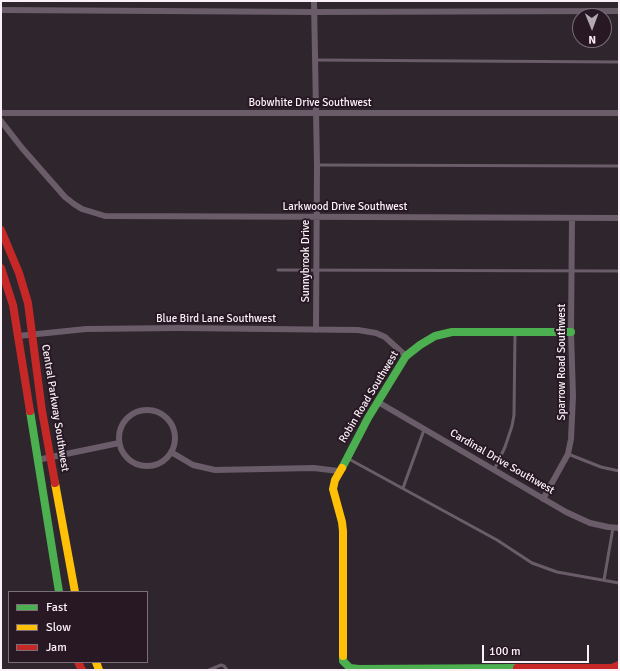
<!DOCTYPE html>
<style>
body{margin:0}
#map{position:relative;width:620px;height:671px;overflow:hidden;background:#2e262c;font-family:Signika,sans-serif}
canvas{display:block}
.frame{position:absolute;inset:0;border:2px solid #fbf0f8;pointer-events:none}
.legend{position:absolute;left:8px;top:591px;width:140px;height:72px;box-sizing:border-box;background:#271824;border:1px solid #7c6e79;margin:0;padding:5px 7px;list-style:none;font-size:12px;color:#fbf0f8}
.legend li{display:flex;align-items:center;gap:8px;height:20px}
.legend b{width:20px;border:1px solid #7c6e79}
.north{position:absolute;left:572px;top:8px;width:40px;height:40px;box-sizing:border-box;background:#271824;border:1px solid #7c6e79;border-radius:50%;rotate:179deg;font-size:11px;font-weight:700;line-height:16px;text-align:center;color:#fbf0f8}
.north::after{content:'';display:block;margin:auto;width:14px;height:18px;background:#b3a9b1;clip-path:polygon(50% 0,100% 100%,50% 72%,0 100%)}
.scale{position:absolute;left:482px;top:645px;width:107px;height:18px;box-sizing:border-box;border:2px solid #fbf0f8;border-top:0;padding-left:5px;font-size:12px;line-height:14px;white-space:nowrap;color:#fbf0f8;-webkit-text-stroke:3px #271824;paint-order:stroke}
</style>
<div id="map">
<canvas width="620" height="671"></canvas>
<div class="frame"></div>
<ul class="legend">
<li><b style="height:5px;background:#4caf50"></b>Fast</li>
<li><b style="height:5px;background:#ffc107"></b>Slow</li>
<li><b style="height:5px;background:#c62828"></b>Jam</li>
</ul>
<div class="north">N</div>
<div class="scale">100 m</div>
</div>
<script>
const ctx = document.querySelector('canvas').getContext('2d');
ctx.lineJoin = 'round';
const toPath = rows => new Path2D(rows.map(r => 'M' + r).join(''));
function stroke(path, color, width, dash) { ctx.strokeStyle = color; ctx.lineWidth = width; ctx.lineCap = dash ? 'butt' : 'round'; ctx.setLineDash(dash || []); ctx.stroke(path); }
function label(font, color, halo, rows, align = 'center') {
  ctx.font = font + ' Signika,sans-serif'; ctx.lineWidth = 4; ctx.setLineDash([]); ctx.textBaseline = 'middle'; ctx.strokeStyle = halo; ctx.fillStyle = color; for (const [text, x, y, turn = 0] of rows) {
    ctx.save(); ctx.translate(x, y); ctx.rotate((+turn || 0) * Math.PI / 180); ctx.textAlign = isNaN(turn) ? turn : align; if (halo) ctx.strokeText(text, 0, 0); ctx.fillText(text, 0, 0); ctx.restore();
  }
}
const lane = toPath([
 [315,60,619,62],
 [317,165,619,166],
 [278,270,619,271],
 [568,454,601,467,619,471],
 [347,458,497,540,532,563,557,572,619,583],
 [494,470,505,447,512,426,514,415,515,334],
 [403,488,424,430],
 [604,580,613,528],
 [209,670,221,665,224,666,227,670]
]);
const street = toPath([
 [314,1,317,165,316,330],
 [1,10,314,12,619,11],
 [1,113,619,113],
 [1,121,22,148,65,197,74,204,82,209,105,216,619,218],
 [18,336,86,329,179,328,358,330,376,333,385,337,406,356],
 [378,402,566,512,590,523,608,527,619,528],
 '119 438a28 28 0 1 1 56 0a28 28 0 1 1-56 0Z',
 [171,452,193,465,215,470,314,468,338,471],
 [37,460,119,443],
 [543,499,568,454,571,439,573,396,571,332,572,218]
]);
const fast = toPath([
 [30,411,59,592],
 [342,468,368,418,406,356,420,345,435,336,452,332,571,332],
 [343,656,343,661,350,668,359,669,517,668]
]);
const slow = toPath([
 [342,468,335,480,333,489,342,522,343,531,343,656],
 [55,483,75,592],
 [96,662,99,670]
]);
const jam = toPath([
 [1,230,19,273,28,303,42,411,55,483],
 [1,268,13,305,30,411],
 [78,662,82,670],
 [517,668,612,668,619,665]
]);
const streetNames = [
 ["Bobwhite Drive Southwest",310,103],
 ["Larkwood Drive Southwest",345,207],
 ["Sunnybrook Drive",306,261,-90],
 ["Blue Bird Lane Southwest",216,319],
 ["Sparrow Road Southwest",562,362,-90],
 ["Robin Road Southwest",369,397,-59],
 ["Central Parkway Southwest",55,408,81],
 ["Cardinal Drive Southwest",502,462,30]
];
stroke(lane, '#6a5c68', 3);
stroke(street, '#6a5c68', 6);
stroke(fast, '#4caf50', 8);
stroke(slow, '#ffc107', 8);
stroke(jam, '#c62828', 8);
label('11px', '#fbf0f8', '#271824', streetNames);
</script>
